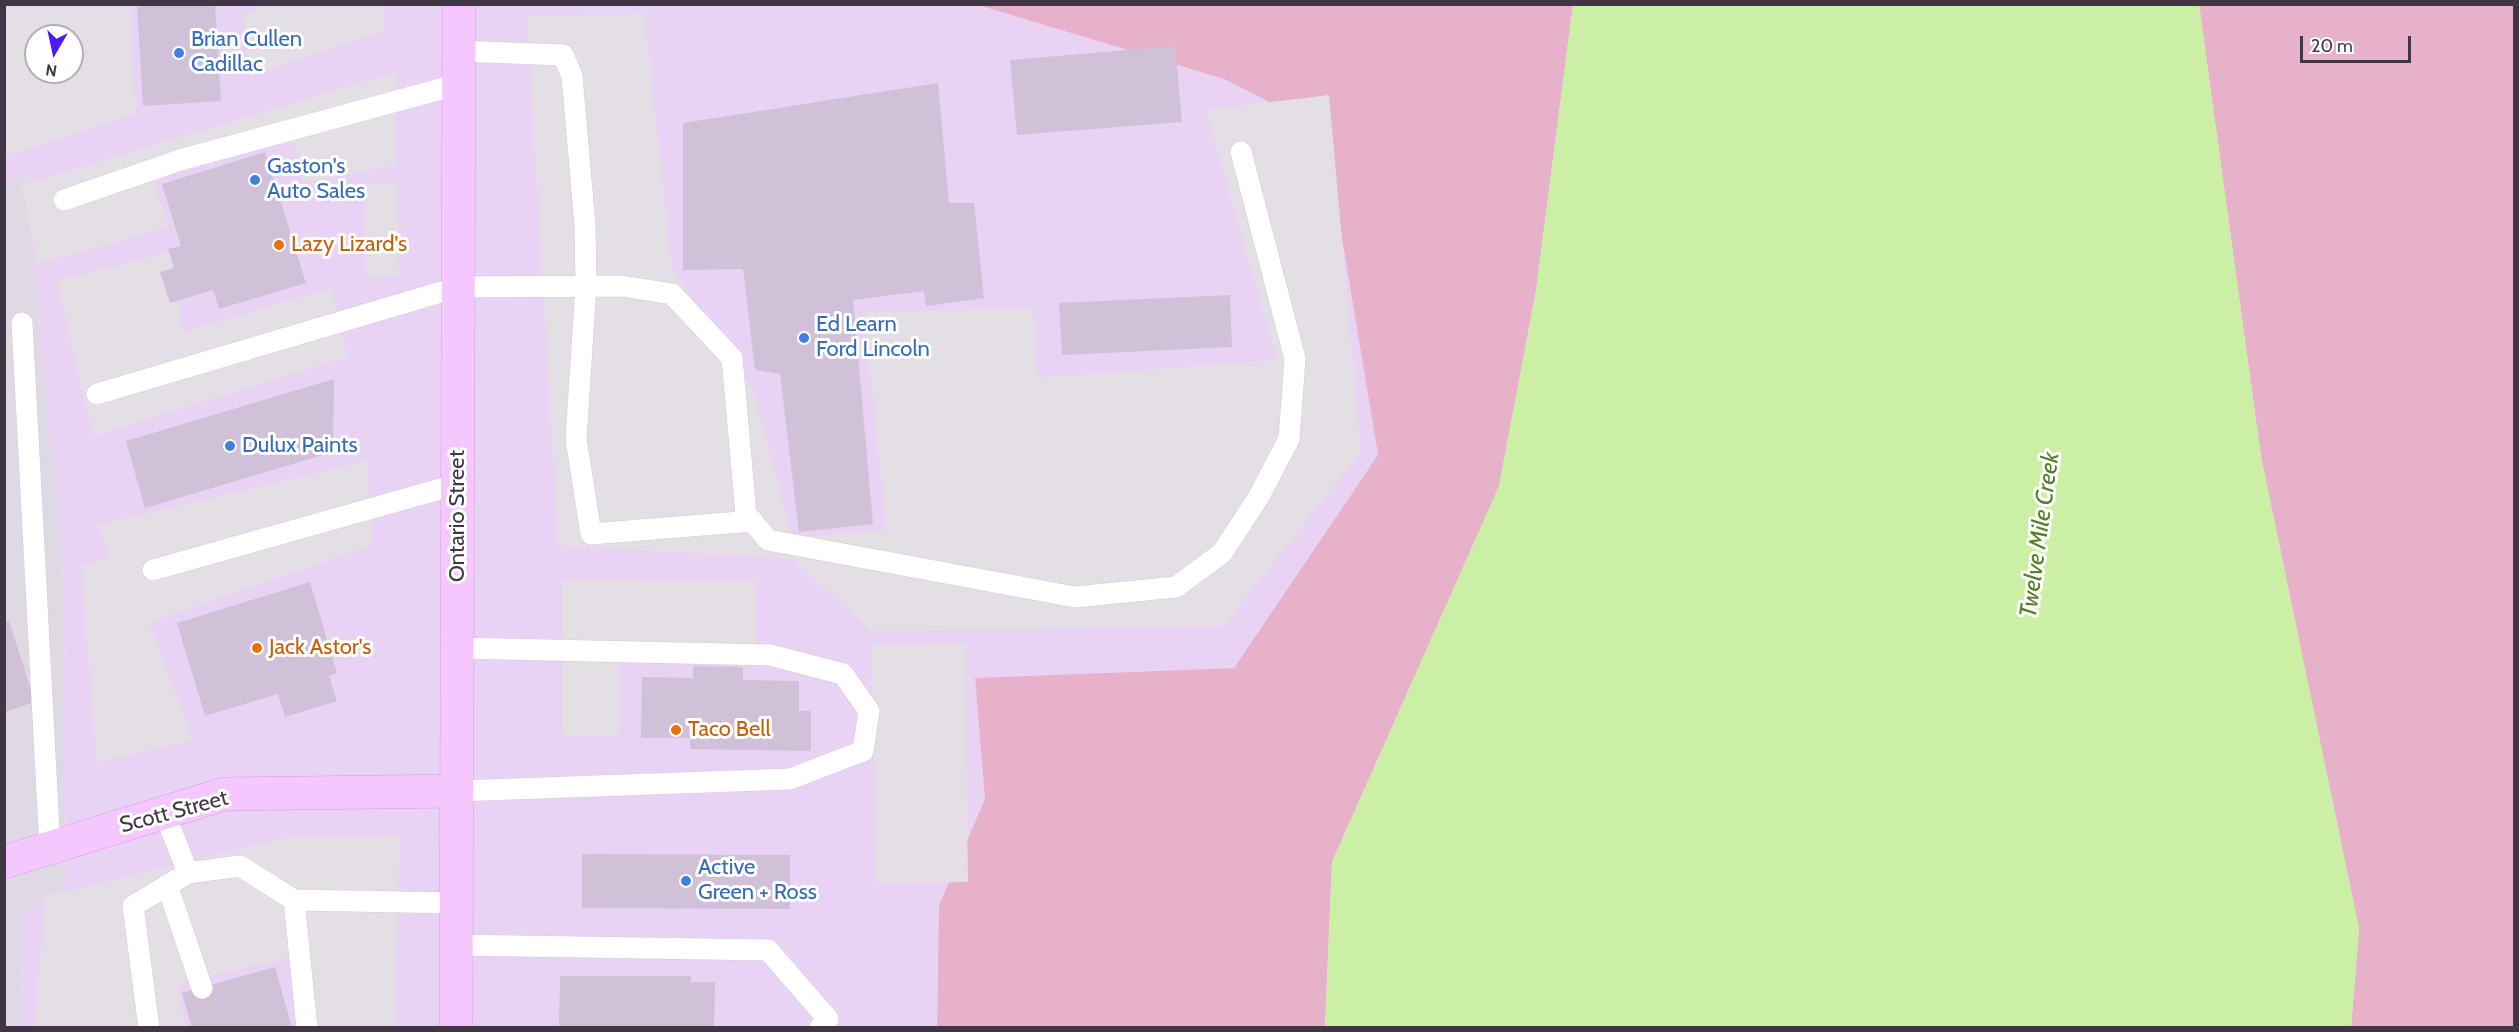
<!DOCTYPE html>
<style>
body{margin:0}
#map{position:relative;width:2519px;height:1032px;overflow:hidden;background:#f1e7f3;font-family:Cabin,sans-serif}
canvas{display:block}
.frame{position:absolute;inset:0;border:6px solid #413646;pointer-events:none}
.north{position:absolute;left:24px;top:24px;width:60px;height:60px;box-sizing:border-box;background:#fff;border:2px solid #b3afb5;border-radius:50%;rotate:189deg;font-size:16px;font-weight:700;line-height:24px;text-align:center;color:#413646}
.north::after{content:'';display:block;margin:auto;width:21px;height:27px;background:#4e1bf6;clip-path:polygon(50% 0,100% 100%,50% 72%,0 100%)}
.scale{position:absolute;left:2300px;top:36px;width:111px;height:27px;box-sizing:border-box;border:3px solid #413646;border-top:0;padding-left:8px;font-size:18px;line-height:21px;white-space:nowrap;color:#413646;-webkit-text-stroke:4px #fff;paint-order:stroke}
</style>
<div id="map">
<canvas width="2519" height="1032"></canvas>
<div class="frame"></div>
<div class="north">N</div>
<div class="scale">20 m</div>
</div>
<script>
const ctx = document.querySelector('canvas').getContext('2d');
ctx.lineJoin = 'round';
function fillPath(path, color) { ctx.fillStyle = color; ctx.fill(path, 'evenodd'); }
const toPath = rows => new Path2D(rows.map(r => 'M' + r).join(''));
function stroke(path, color, width, dash) { ctx.strokeStyle = color; ctx.lineWidth = width; ctx.lineCap = dash ? 'butt' : 'round'; ctx.setLineDash(dash || []); ctx.stroke(path); }
function label(font, color, halo, rows, align = 'center') {
  ctx.font = font + ' Cabin,sans-serif'; ctx.lineWidth = 6; ctx.setLineDash([]); ctx.textBaseline = 'middle'; ctx.strokeStyle = halo; ctx.fillStyle = color; for (const [text, x, y, turn = 0] of rows) {
    ctx.save(); ctx.translate(x, y); ctx.rotate((+turn || 0) * Math.PI / 180); ctx.textAlign = isNaN(turn) ? turn : align; if (halo) ctx.strokeText(text, 0, 0); ctx.fillText(text, 0, 0); ctx.restore();
  }
}
const commercial = toPath([
 [5,5,978,5,1224,79,1324,130,1378,456,1234,668,975,678,985,799,939,905,937,1027,20,1027,21,912,66,885,64,577,25,175,5,181],
 [36,36,72,36,72,72,36,72]
]);
const industrial = toPath([
 [25,175,64,577,66,885,21,912,20,1027,5,1028,4,181]
]);
const green = toPath([
 [978,5,1573,5,1536,291,1499,487,1332,862,1325,1027,937,1028,939,905,985,799,975,678,1234,668,1378,455,1324,130,1224,79],
 [2199,5,2514,5,2514,1027,2351,1027,2359,929,2261,457]
]);
const parking = toPath([
 [5,4,129,5,136,114,5,156],
 [36,36,72,36,72,72,36,72],
 [268,4,383,5,385,31,250,76,243,16],
 [644,14,672,268,752,389,793,538,886,530,865,312,1032,309,1037,378,1277,360,1206,110,1329,95,1361,452,1223,626,871,631,792,559,558,545,527,16],
 [396,72,396,165,303,183,293,135,152,178,169,227,37,264,22,185],
 [397,184,399,276,367,277,364,185],
 [170,252,183,332,332,288,347,357,93,436,57,281],
 [367,461,372,545,149,623,193,740,97,762,81,565,110,558,98,525],
 [562,580,755,581,755,652,617,652,617,735,562,736],
 [965,644,968,882,875,883,872,645],
 [400,836,394,1027,303,1027,294,956,177,984,186,1027,35,1028,45,897,285,838]
]);
const water = toPath([
 [1573,4,2199,5,2261,457,2359,929,2351,1027,1325,1027,1332,862,1499,486,1536,291]
]);
const building = toPath([
 [137,4,215,4,221,101,143,106],
 [1175,46,1182,122,1017,135,1010,60],
 [938,83,949,203,974,203,984,298,926,306,924,291,853,300,873,524,799,532,780,374,755,370,743,269,683,270,683,123],
 [265,152,306,283,219,309,213,290,170,303,160,272,174,268,168,249,181,246,162,184],
 [1230,295,1232,347,1062,355,1059,303],
 [334,379,333,452,145,508,126,441],
 [310,582,337,673,329,676,337,701,285,717,278,694,205,716,177,623],
 [9,621,35,702,4,712,4,622],
 [693,666,743,667,743,680,799,681,799,711,811,711,811,751,690,749,690,738,641,738,642,677,693,678],
 [582,854,790,855,790,909,582,908],
 [275,967,292,1028,192,1028,182,993],
 [560,976,691,976,691,982,715,982,714,1028,559,1028]
]);
const lane = toPath([
 [459,51,563,55,572,76,585,225,586,286,576,439,591,534,753,521],
 [64,200,180,160,459,84],
 [22,323,50,848],
 [97,394,458,287,622,286,672,294,732,358,746,514,768,540,1075,597,1176,587,1222,553,1258,498,1289,439,1295,359,1241,152],
 [153,570,458,484],
 [457,791,790,779,863,751,869,711,843,674,770,655,458,648],
 [164,812,188,873],
 [167,885,202,988],
 [294,900,457,903],
 [456,945,768,950,828,1019,820,1028],
 [149,1028,133,906,188,873,240,866,294,900,307,1028]
]);
const secondary = toPath([
 [4,862,224,794,457,791],
 [456,1028,459,4]
]);
const markers = [
 [179,53,6,"#3f7fe0"],
 [255,180,6,"#3f7fe0"],
 [279,245,6,"#e8710a"],
 [804,338,6,"#3f7fe0"],
 [230,446,6,"#3f7fe0"],
 [257,648,6,"#e8710a"],
 [676,730,6,"#e8710a"],
 [686,881,6,"#3f7fe0"]
];
const shopNames = [
 ["Brian Cullen",191,40],
 ["Cadillac",191,65],
 ["Gaston's",267,167],
 ["Auto Sales",267,192],
 ["Ed Learn",816,325],
 ["Ford Lincoln",816,350],
 ["Dulux Paints",242,446],
 ["Active",698,868],
 ["Green + Ross",698,893]
];
const foodNames = [
 ["Lazy Lizard's",291,245],
 ["Jack Astor's",269,648],
 ["Taco Bell",688,730]
];
const streetNames = [
 ["Ontario Street",458,516,-90],
 ["Scott Street",174,812,-15]
];
const waterNames = [
 ["Twelve Mile Creek",2040,535,-82]
];
fillPath(commercial, '#e9d3f5');
fillPath(industrial, '#dfd9e3');
fillPath(green, '#e7b1ca');
fillPath(parking, '#e3dfe5');
fillPath(water, '#cbefa4');
fillPath(building, '#d0c0d8');
stroke(lane, '#d7c7dd', 22);
stroke(secondary, '#d3a0df', 34);
stroke(lane, '#fff', 21);
stroke(secondary, '#f5c7fe', 33);
for (const [x, y, r, color] of markers) { const dot = new Path2D(); dot.arc(x, y, r, 0, 2 * Math.PI); ctx.fillStyle = color; ctx.fill(dot); stroke(dot, '#fff', 2); }
label('22px', '#366cbe', '#fff', shopNames, 'left');
label('22px', '#c56008', '#fff', foodNames, 'left');
label('22px', '#413646', '#fff', streetNames);
label('italic 24px', '#548127', '#fff', waterNames);
</script>
